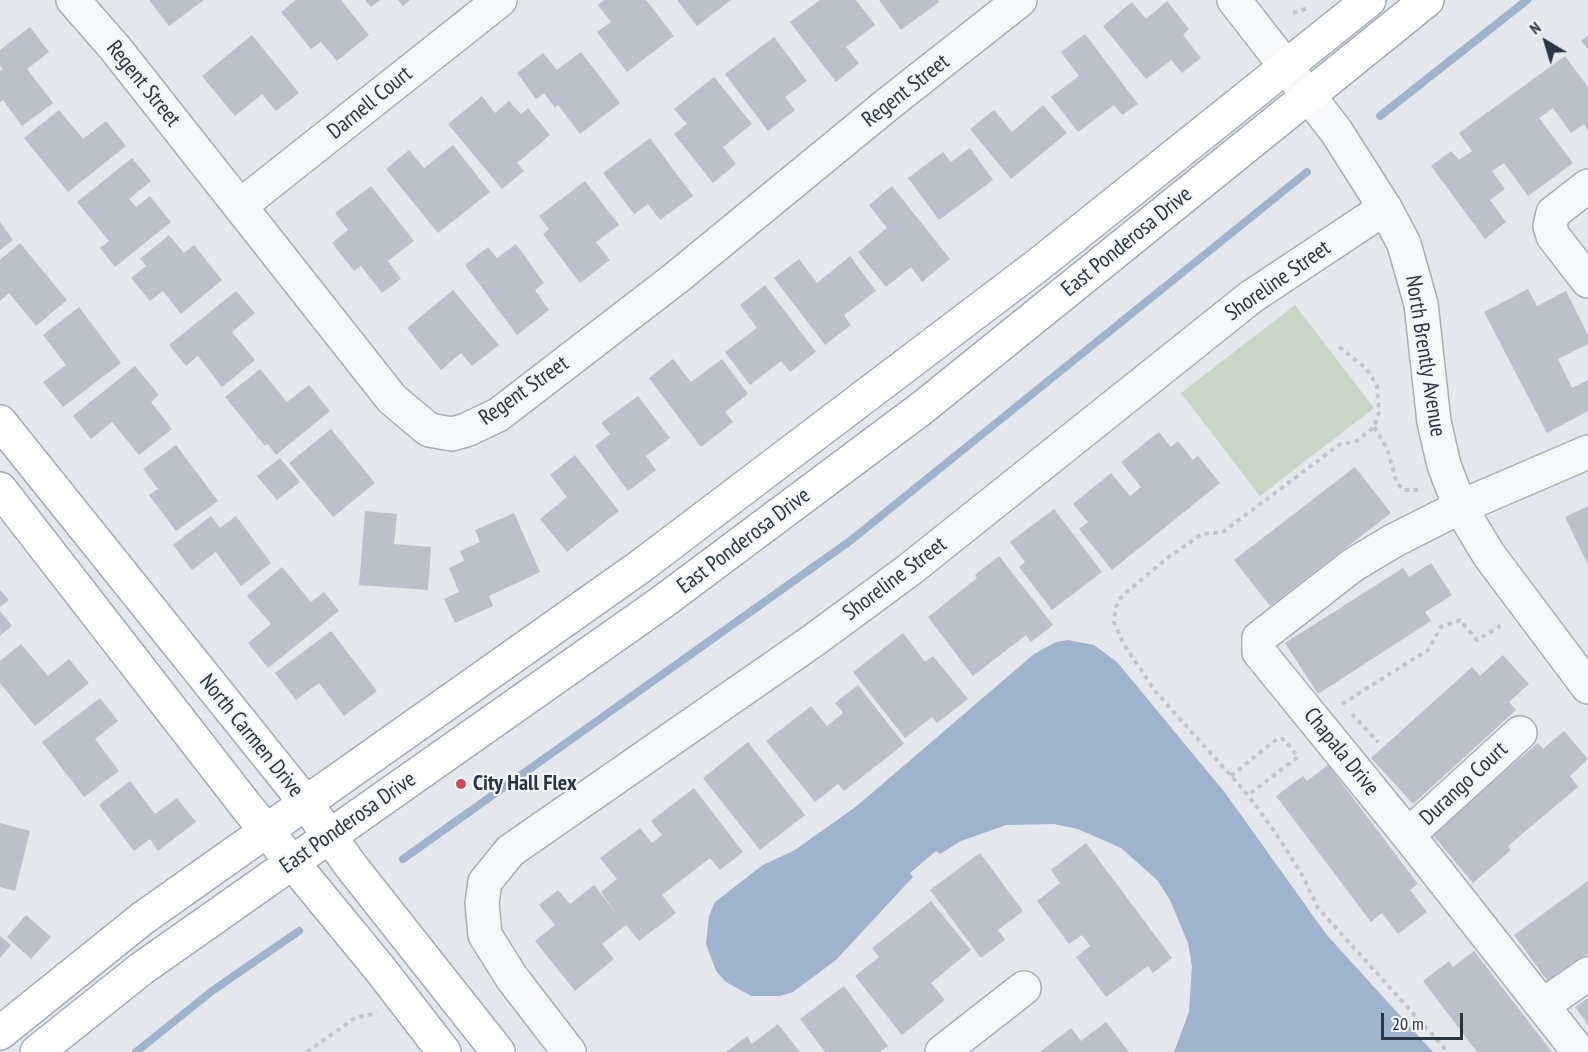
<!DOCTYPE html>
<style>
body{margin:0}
#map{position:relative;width:1588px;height:1052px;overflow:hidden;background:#e4e7ec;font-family:"PT Sans Narrow",sans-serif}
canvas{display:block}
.north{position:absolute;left:1516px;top:12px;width:60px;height:60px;-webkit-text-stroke:4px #f4f6f9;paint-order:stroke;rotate:322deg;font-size:16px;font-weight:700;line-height:24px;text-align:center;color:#2b3445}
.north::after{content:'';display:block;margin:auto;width:21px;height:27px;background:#2b3445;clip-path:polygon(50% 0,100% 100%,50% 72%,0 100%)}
.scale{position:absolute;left:1381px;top:1013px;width:82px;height:27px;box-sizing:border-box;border:3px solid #2b3445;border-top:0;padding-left:8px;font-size:18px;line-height:21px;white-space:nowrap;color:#2b3445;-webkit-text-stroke:4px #f4f6f9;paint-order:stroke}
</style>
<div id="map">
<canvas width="1588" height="1052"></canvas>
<div class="north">N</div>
<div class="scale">20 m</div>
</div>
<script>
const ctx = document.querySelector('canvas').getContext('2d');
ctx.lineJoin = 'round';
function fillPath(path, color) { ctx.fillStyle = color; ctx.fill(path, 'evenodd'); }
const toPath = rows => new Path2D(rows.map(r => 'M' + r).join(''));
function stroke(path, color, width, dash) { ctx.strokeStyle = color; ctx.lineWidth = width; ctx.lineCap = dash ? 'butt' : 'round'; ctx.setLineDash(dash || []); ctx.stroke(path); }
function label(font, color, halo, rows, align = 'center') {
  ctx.font = font + ' "PT Sans Narrow",sans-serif'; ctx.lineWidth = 4.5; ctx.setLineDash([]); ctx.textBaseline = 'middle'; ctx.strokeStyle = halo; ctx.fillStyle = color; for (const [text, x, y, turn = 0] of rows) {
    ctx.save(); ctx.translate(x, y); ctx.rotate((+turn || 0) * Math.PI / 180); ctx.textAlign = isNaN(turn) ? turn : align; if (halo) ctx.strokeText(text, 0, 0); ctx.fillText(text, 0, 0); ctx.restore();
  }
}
const green = toPath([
 [1295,305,1374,408,1260,496,1181,393]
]);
const water = toPath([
 [1068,640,1094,645,1117,662,1226,794,1326,934,1433,1052,1174,1052,1189,1012,1192,966,1188,943,1170,900,1157,880,1121,848,1078,829,1054,824,1006,825,961,841,940,854,936,851,910,873,913,877,836,960,793,992,780,996,751,996,726,982,716,971,706,944,709,916,715,902,763,865,795,850,858,805,1034,654,1056,642]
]);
const stream = toPath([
 [1380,116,1527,0],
 [403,859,850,541,1307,172],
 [136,1052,212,991,299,931]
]);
const building = toPath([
 [149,0,204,0,169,26],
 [296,0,341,0,369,35,337,61,321,42,311,49,281,12],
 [365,0,380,0,371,7],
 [398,0,410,0,403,6],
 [604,0,646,0,674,36,627,72,597,32,611,22,598,5],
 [677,0,731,0,697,26],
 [820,0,856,0,875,25,846,47,859,63,836,82,790,22],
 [879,0,938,0,939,2,901,30],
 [1167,1,1189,29,1183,35,1201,58,1182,73,1171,60,1146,79,1103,26,1132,2,1146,19],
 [30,27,49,52,27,69,53,103,22,126,3,100,0,102,0,71,3,69,0,65,0,50],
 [1085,34,1138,104,1122,115,1114,105,1078,132,1051,97,1079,76,1061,52],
 [252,35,299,93,276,111,262,94,235,116,202,76],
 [1588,35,1588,49,1581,41],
 [774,37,807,81,785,97,795,110,768,131,725,74],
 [581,52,620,103,580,134,558,105,555,108,544,93,536,99,517,73,543,53,557,70],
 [1565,56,1588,87,1588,130,1584,124,1571,133,1553,108,1539,118,1573,163,1528,196,1504,163,1492,171,1505,189,1490,200,1506,222,1485,239,1431,166,1451,151,1459,160,1472,151,1459,133],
 [714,77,752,124,723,147,736,164,713,183,674,134,687,124,674,109],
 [482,96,495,113,509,101,521,114,528,108,550,135,517,163,524,171,502,189,448,124],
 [1043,105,1067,133,1011,179,970,129,994,110,1012,132],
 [59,110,83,139,106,121,126,146,68,192,24,138],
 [650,138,693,196,660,220,648,204,634,214,603,173],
 [453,145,490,192,438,233,386,169,409,150,424,168],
 [970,148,993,180,939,220,908,178,943,152,951,162],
 [132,158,151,181,129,199,136,207,150,196,171,222,115,267,100,248,109,241,77,202],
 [585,181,619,225,596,242,610,260,580,283,543,234,549,229,539,216],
 [371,186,414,241,388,261,401,279,382,293,361,266,354,271,332,243,348,230,335,213],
 [892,186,950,259,922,282,911,267,886,287,858,252,887,228,869,205],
 [0,222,13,240,0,250],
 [169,235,184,253,194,245,222,280,181,314,163,291,150,301,131,278,146,266,140,259],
 [20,243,67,300,36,326,9,293,0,301,0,260],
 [516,244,544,283,535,290,549,310,517,335,465,265,488,247,497,258],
 [850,256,876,291,844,315,851,325,825,345,774,278,799,259,817,283],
 [765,285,816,352,790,372,781,361,750,385,725,352,757,328,740,305],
 [1528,289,1537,306,1566,291,1588,335,1588,344,1558,359,1572,388,1588,380,1588,411,1547,433,1484,312],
 [453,290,499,345,472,366,461,353,441,370,407,328],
 [236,291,255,313,232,332,255,360,222,387,198,356,186,366,169,345],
 [79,307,121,363,63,407,43,382,66,365,43,335],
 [673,359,691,382,722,359,748,394,725,412,733,422,701,447,649,378],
 [135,366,159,395,151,402,172,429,139,455,112,422,91,439,73,416],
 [260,369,287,402,309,385,330,411,276,455,268,444,265,446,225,397],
 [638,396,670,438,646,456,656,470,628,491,595,446,610,434,601,423],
 [331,429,375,483,333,517,289,463],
 [1159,432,1171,447,1178,441,1193,460,1198,456,1220,483,1112,570,1079,529,1088,522,1073,504,1111,473,1130,496,1141,487,1121,462],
 [176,445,218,501,176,531,149,495,158,489,143,469],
 [575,455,619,511,567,552,540,519,567,497,550,475],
 [280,458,300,482,277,500,257,476],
 [1355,467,1391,513,1270,606,1234,560],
 [1588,506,1588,565,1565,517],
 [1054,509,1102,572,1052,610,1019,567,1025,562,1010,542],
 [365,511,397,514,394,544,431,547,428,590,359,585],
 [514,513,540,572,489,596,493,606,455,623,444,599,459,592,449,568,464,561,460,551,480,542,475,530],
 [211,516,220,528,236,516,271,563,241,586,216,552,192,570,173,545],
 [999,556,1053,625,1031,642,1026,635,973,676,928,617,977,578,975,575],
 [1431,563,1452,595,1425,612,1431,621,1318,694,1285,643,1403,568,1409,577],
 [282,567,311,602,324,592,339,611,268,668,248,643,271,624,247,596],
 [0,590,9,600,0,607],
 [0,611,12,626,0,636],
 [331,631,377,691,344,716,319,683,296,700,275,673],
 [903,633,925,662,933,656,968,699,937,723,932,717,905,738,853,672],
 [21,644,48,676,69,659,89,683,35,726,0,683,0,661],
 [1503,655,1529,684,1509,702,1516,710,1413,804,1371,758,1472,667,1480,676],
 [858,685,904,744,844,791,838,784,815,802,766,741,811,706,827,726,843,713,835,703],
 [100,698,118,721,95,739,119,771,84,797,42,742],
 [1564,731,1588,759,1570,776,1578,787,1508,846,1511,850,1473,883,1431,833,1538,743,1543,749],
 [748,742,805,815,760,850,703,778],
 [1328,765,1418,884,1410,890,1427,912,1398,934,1382,913,1371,922,1276,796,1303,776,1307,781],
 [130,781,155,814,177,798,196,822,158,851,150,839,134,851,99,805],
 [694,788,743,852,720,870,710,858,662,895,676,913,639,941,626,925,602,944,614,959,575,991,535,941,555,925,539,905,558,890,570,904,594,885,618,916,601,892,617,879,600,858,640,828,652,843,662,835,651,821],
 [0,823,30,831,15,891,0,887],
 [1086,843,1172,958,1153,973,1148,966,1106,997,1076,957,1090,946,1082,935,1069,944,1037,901,1060,883,1051,870],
 [980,853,1023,911,998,930,1005,940,981,958,930,890],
 [1588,881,1588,954,1549,983,1514,935],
 [931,901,971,950,931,983,945,1000,902,1035,855,976,879,957,872,948],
 [26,915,51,937,31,959,7,937],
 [0,936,11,945,0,958],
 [1474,951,1552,1052,1477,1052,1423,981,1449,961,1453,967],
 [844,986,888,1046,880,1052,825,1052,800,1019],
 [1588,998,1588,1025,1575,1007],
 [1106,1022,1129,1052,1040,1052,1071,1028,1081,1041],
 [778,1024,800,1052,726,1052,747,1036,752,1044]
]);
const path = toPath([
 [1293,13,1308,8],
 [1339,347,1366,368,1377,386,1379,412,1374,427,1357,441,1340,444,1223,532,1202,534,1170,556,1122,596,1116,607,1114,622,1123,643,1155,691,1248,795,1277,835,1302,875,1318,908,1448,1052],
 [1374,427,1387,448,1397,484,1404,490,1423,490],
 [1342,704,1428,650,1441,627,1460,620,1477,640,1505,623],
 [1352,714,1378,742],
 [1231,776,1278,738,1285,740,1298,757,1248,795],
 [307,1052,355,1018,377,1013]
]);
const minor = toPath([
 [73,0,115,48,392,399,429,430,452,434,466,430,498,415,676,278,888,104,1020,0],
 [1234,0,1336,131,1385,208,1404,244,1421,304,1434,422,1444,465,1460,507,1489,555,1588,687],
 [1588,186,1553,213,1550,226,1553,236,1588,281],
 [240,206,500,0],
 [1408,835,1520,733],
 [1543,1005,1588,974],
 [569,1052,512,978,485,935,482,903,485,882,510,851,814,640,909,570,1251,297,1385,208],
 [942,1052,1024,988],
 [1579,1052,1408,835,1259,652,1259,638,1353,565,1393,541,1460,507,1588,452]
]);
const major = toPath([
 [0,422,305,802,351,866,498,1052],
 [0,489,246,806,380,969,444,1052],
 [0,1033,143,918,641,566,1038,265,1369,0],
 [37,1052,141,969,661,603,922,408,1427,0]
]);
const markers = [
 [461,784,6,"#d1495b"]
];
const streetNames = [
 ["Regent Street",143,84,51],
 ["Regent Street",906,91,-38],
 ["Darnell Court",370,103,-39],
 ["East Ponderosa Drive",1127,242,-39],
 ["Shoreline Street",1278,281,-35],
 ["North Brently Avenue",1425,356,81],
 ["Regent Street",524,391,-35],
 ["East Ponderosa Drive",744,541,-37],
 ["Shoreline Street",895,579,-37],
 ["North Carmen Drive",251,736,51],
 ["Chapala Drive",1341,752,51],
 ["Durango Court",1464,784,-43],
 ["East Ponderosa Drive",348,823,-35]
];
const poiNames = [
 ["City Hall Flex",473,784]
];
fillPath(green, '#c9d6c5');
fillPath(water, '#9fb4cc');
stroke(stream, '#9fb4cc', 8);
fillPath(building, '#bbc0ca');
stroke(minor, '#a9aeb7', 36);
stroke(major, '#a3abb8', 36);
stroke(path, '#c2c5cb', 4, [4.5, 4.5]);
stroke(minor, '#f7f8fa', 33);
stroke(major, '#fff', 33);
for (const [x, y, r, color] of markers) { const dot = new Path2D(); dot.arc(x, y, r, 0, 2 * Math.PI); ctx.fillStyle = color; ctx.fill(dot); stroke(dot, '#f4f6f9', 2); }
label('22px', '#2b3445', '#f4f6f9', streetNames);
label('bold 22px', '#2b3445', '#f4f6f9', poiNames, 'left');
</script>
